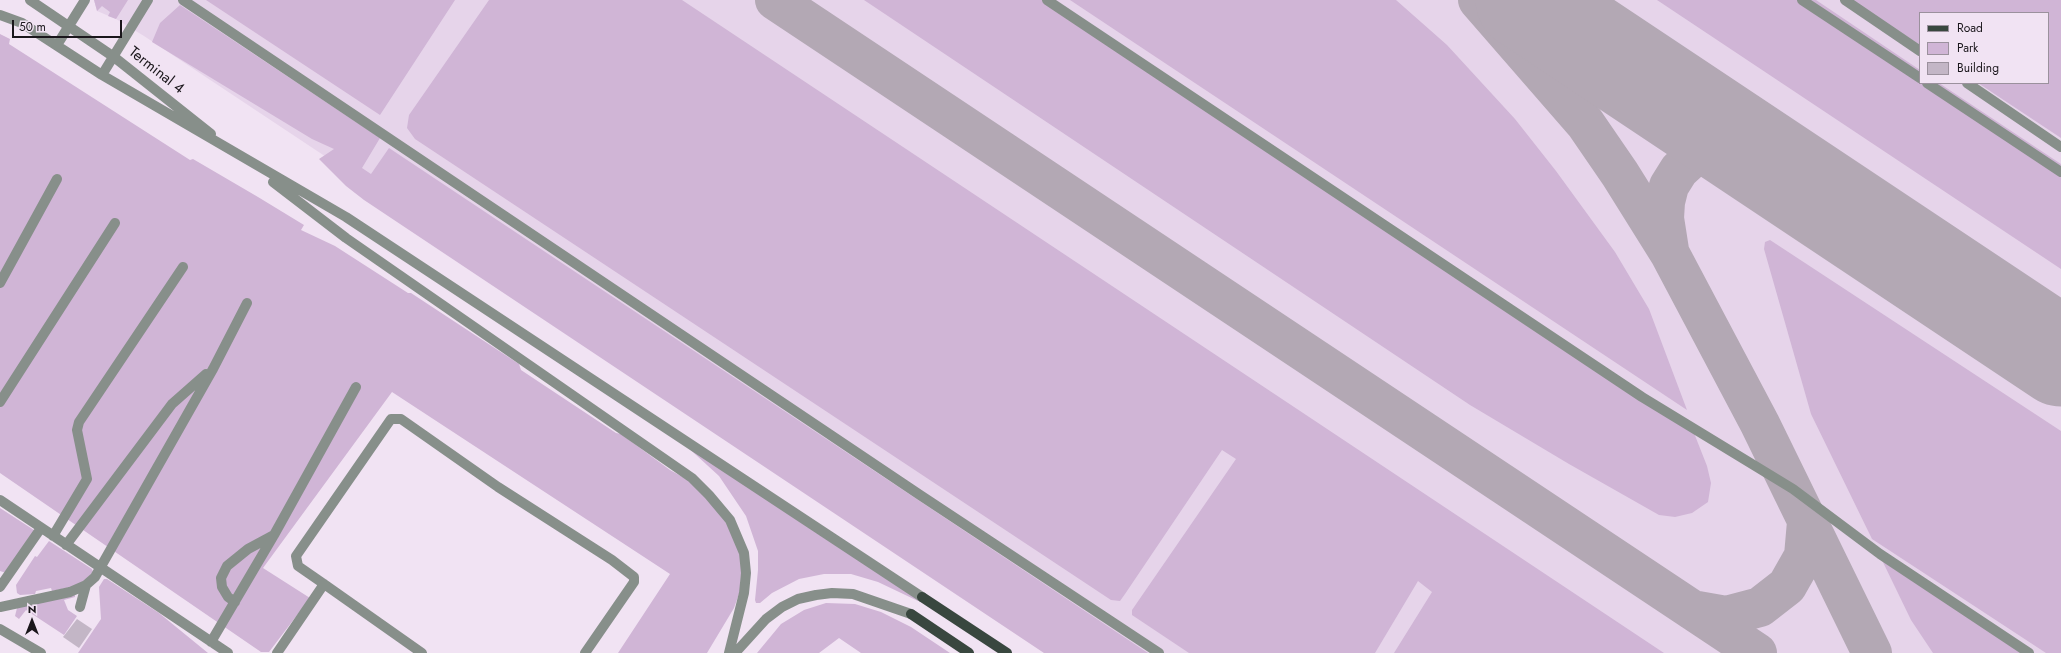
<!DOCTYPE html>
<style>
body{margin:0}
#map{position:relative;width:2061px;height:653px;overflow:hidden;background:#f1e3f3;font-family:Jost,sans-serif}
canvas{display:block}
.legend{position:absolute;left:1919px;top:12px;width:130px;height:72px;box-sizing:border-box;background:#f1e3f3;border:1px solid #9b919d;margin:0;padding:5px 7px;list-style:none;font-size:12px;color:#1a161b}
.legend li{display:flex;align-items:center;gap:8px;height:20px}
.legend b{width:20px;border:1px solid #9b919d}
.north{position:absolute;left:12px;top:601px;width:40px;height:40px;-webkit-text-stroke:3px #f1e3f3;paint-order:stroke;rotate:0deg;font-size:11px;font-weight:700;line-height:16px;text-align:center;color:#1a161b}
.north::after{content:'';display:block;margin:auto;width:14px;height:18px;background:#1a161b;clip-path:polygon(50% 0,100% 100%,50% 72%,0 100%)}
.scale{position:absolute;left:12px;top:20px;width:110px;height:18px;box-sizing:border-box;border:2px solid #1a161b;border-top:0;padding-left:5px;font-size:12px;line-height:14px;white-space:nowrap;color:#1a161b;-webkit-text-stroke:3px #f1e3f3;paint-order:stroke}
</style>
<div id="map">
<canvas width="2061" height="653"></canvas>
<ul class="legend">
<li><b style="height:5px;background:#39473f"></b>Road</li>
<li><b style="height:11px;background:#d0b5d6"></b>Park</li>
<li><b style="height:11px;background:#c3b6c6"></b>Building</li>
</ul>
<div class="north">N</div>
<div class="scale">50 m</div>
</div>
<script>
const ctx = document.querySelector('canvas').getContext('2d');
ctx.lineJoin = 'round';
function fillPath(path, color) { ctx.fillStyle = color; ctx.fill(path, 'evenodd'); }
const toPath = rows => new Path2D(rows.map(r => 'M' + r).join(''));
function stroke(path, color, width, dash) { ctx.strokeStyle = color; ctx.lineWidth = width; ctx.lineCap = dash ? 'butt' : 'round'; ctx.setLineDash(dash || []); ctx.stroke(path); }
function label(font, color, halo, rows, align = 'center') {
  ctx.font = font + ' Jost,sans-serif'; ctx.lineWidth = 3; ctx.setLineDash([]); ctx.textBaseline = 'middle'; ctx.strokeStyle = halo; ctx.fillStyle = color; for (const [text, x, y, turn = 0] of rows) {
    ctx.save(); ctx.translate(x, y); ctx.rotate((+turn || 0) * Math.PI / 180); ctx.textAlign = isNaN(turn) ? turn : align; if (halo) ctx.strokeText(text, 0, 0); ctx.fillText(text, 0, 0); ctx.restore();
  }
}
const built = toPath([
 [94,0,2061,0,2061,653,1073,653,144,36,116,19,97,11],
 [1920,13,2048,13,2048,83,1920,83]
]);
const green = toPath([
 [94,0,128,0,116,19,108,16,110,12,102,6,97,11],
 [206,0,455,0,380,115],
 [489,0,682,0,1664,653,1394,653,1432,592,1418,581,1375,653,1189,653,1132,615,1132,610,1236,459,1222,450,1125,594,1120,601,1111,600,415,139,407,128,409,115],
 [864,0,1043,0,1694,433,1707,466,1711,483,1708,502,1692,513,1675,517,1659,515,1569,464,1470,405],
 [1070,0,1396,0,1447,45,1515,119,1556,171,1615,252,1649,309,1687,410],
 [1657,0,1816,0,1920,70,1920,83,1939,83,2061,164,2061,269],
 [1851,0,2061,0,2061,138,1978,83,2048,83,2048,13,1920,13,1920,45],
 [180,5,380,138,362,168,371,174,389,148,1148,653,1044,653,364,200,346,186,319,159,334,149,312,139,152,42,160,23],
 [0,34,10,39,9,44,190,160,193,159,258,197,304,225,301,230,335,246,408,293,411,293,519,364,521,370,616,433,621,434,670,470,690,481,723,515,742,558,740,591,734,608,707,653,618,653,670,574,392,392,263,568,310,598,269,652,261,652,0,473],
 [1770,240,2061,431,2061,653,2046,653,1872,539,1811,414,1764,249,1765,242],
 [683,443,920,599,918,601,878,582,851,574,824,574,799,579,772,593,760,603,756,603,755,600,758,570,758,551,746,516,719,476],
 [0,508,37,532,6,573,0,571],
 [49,541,92,569,93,572,81,585,52,591,51,588,36,591,35,594,20,595,17,593,16,585,35,556,37,557],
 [1880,556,2030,653,1933,653,1911,620],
 [104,579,107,579,159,613,208,653,78,653,101,619,99,587],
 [75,595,75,597,64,600,68,610,77,616,64,635,26,610,19,619,15,616,17,608],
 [826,603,855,604,881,612,911,627,950,653,861,653,839,638,819,653,757,653,781,624,804,610]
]);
const taxiway = toPath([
 [775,0,1757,653],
 [1478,0,1585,123,1620,174,1670,254,1760,424,1872,653],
 [1669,250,1664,218,1665,202,1669,186,1679,170,1691,159,1706,149,1719,147,1734,148,1758,155],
 [1692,610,1726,616,1760,607,1787,586,1804,556,1807,522]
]);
const runway = toPath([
 [1525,0,2061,357]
]);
const building = toPath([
 [77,619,92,629,79,648,63,637]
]);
const minor = toPath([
 [30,0,114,57,211,134],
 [183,0,920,495,1159,653],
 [1047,0,1642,397,1793,489,1880,554,2029,653],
 [1802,0,1920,78],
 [1845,0,1920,51],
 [0,15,22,23,102,75,346,217,922,597],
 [57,45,85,0],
 [102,75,148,0],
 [1927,83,2061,172],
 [1967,83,2061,147],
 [273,182,346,238,692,478,709,495,730,520,744,553,746,573,744,593,729,653],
 [0,283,57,179],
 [0,402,115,223],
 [0,500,228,653],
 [53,536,87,479,77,430,79,422,183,267],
 [66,545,172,404,206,374],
 [324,584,298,566,296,556,391,419,401,419,498,487,612,560,634,577,634,582,585,653],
 [0,587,41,528],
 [235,602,228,597,222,587,221,578,227,566,248,549,274,535],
 [0,607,70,592,86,585,95,577,213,369,247,303],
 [80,607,86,585],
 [0,629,41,653],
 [211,642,274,535,356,387],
 [277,653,324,584,422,653],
 [735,653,766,619,782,607,798,599,816,595,832,593,853,594,911,614]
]);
const major = toPath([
 [922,597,1007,653],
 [911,614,969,653]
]);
const streetNames = [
 ["Terminal 4",156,71,38]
];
fillPath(built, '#e6d4ea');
fillPath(green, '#d0b5d6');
stroke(taxiway, '#b3a8b4', 40);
stroke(runway, '#b3a8b4', 99);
fillPath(building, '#c3b6c6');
stroke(minor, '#878f8a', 10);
stroke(major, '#39473f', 10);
label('15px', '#1a161b', '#f1e3f3', streetNames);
</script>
